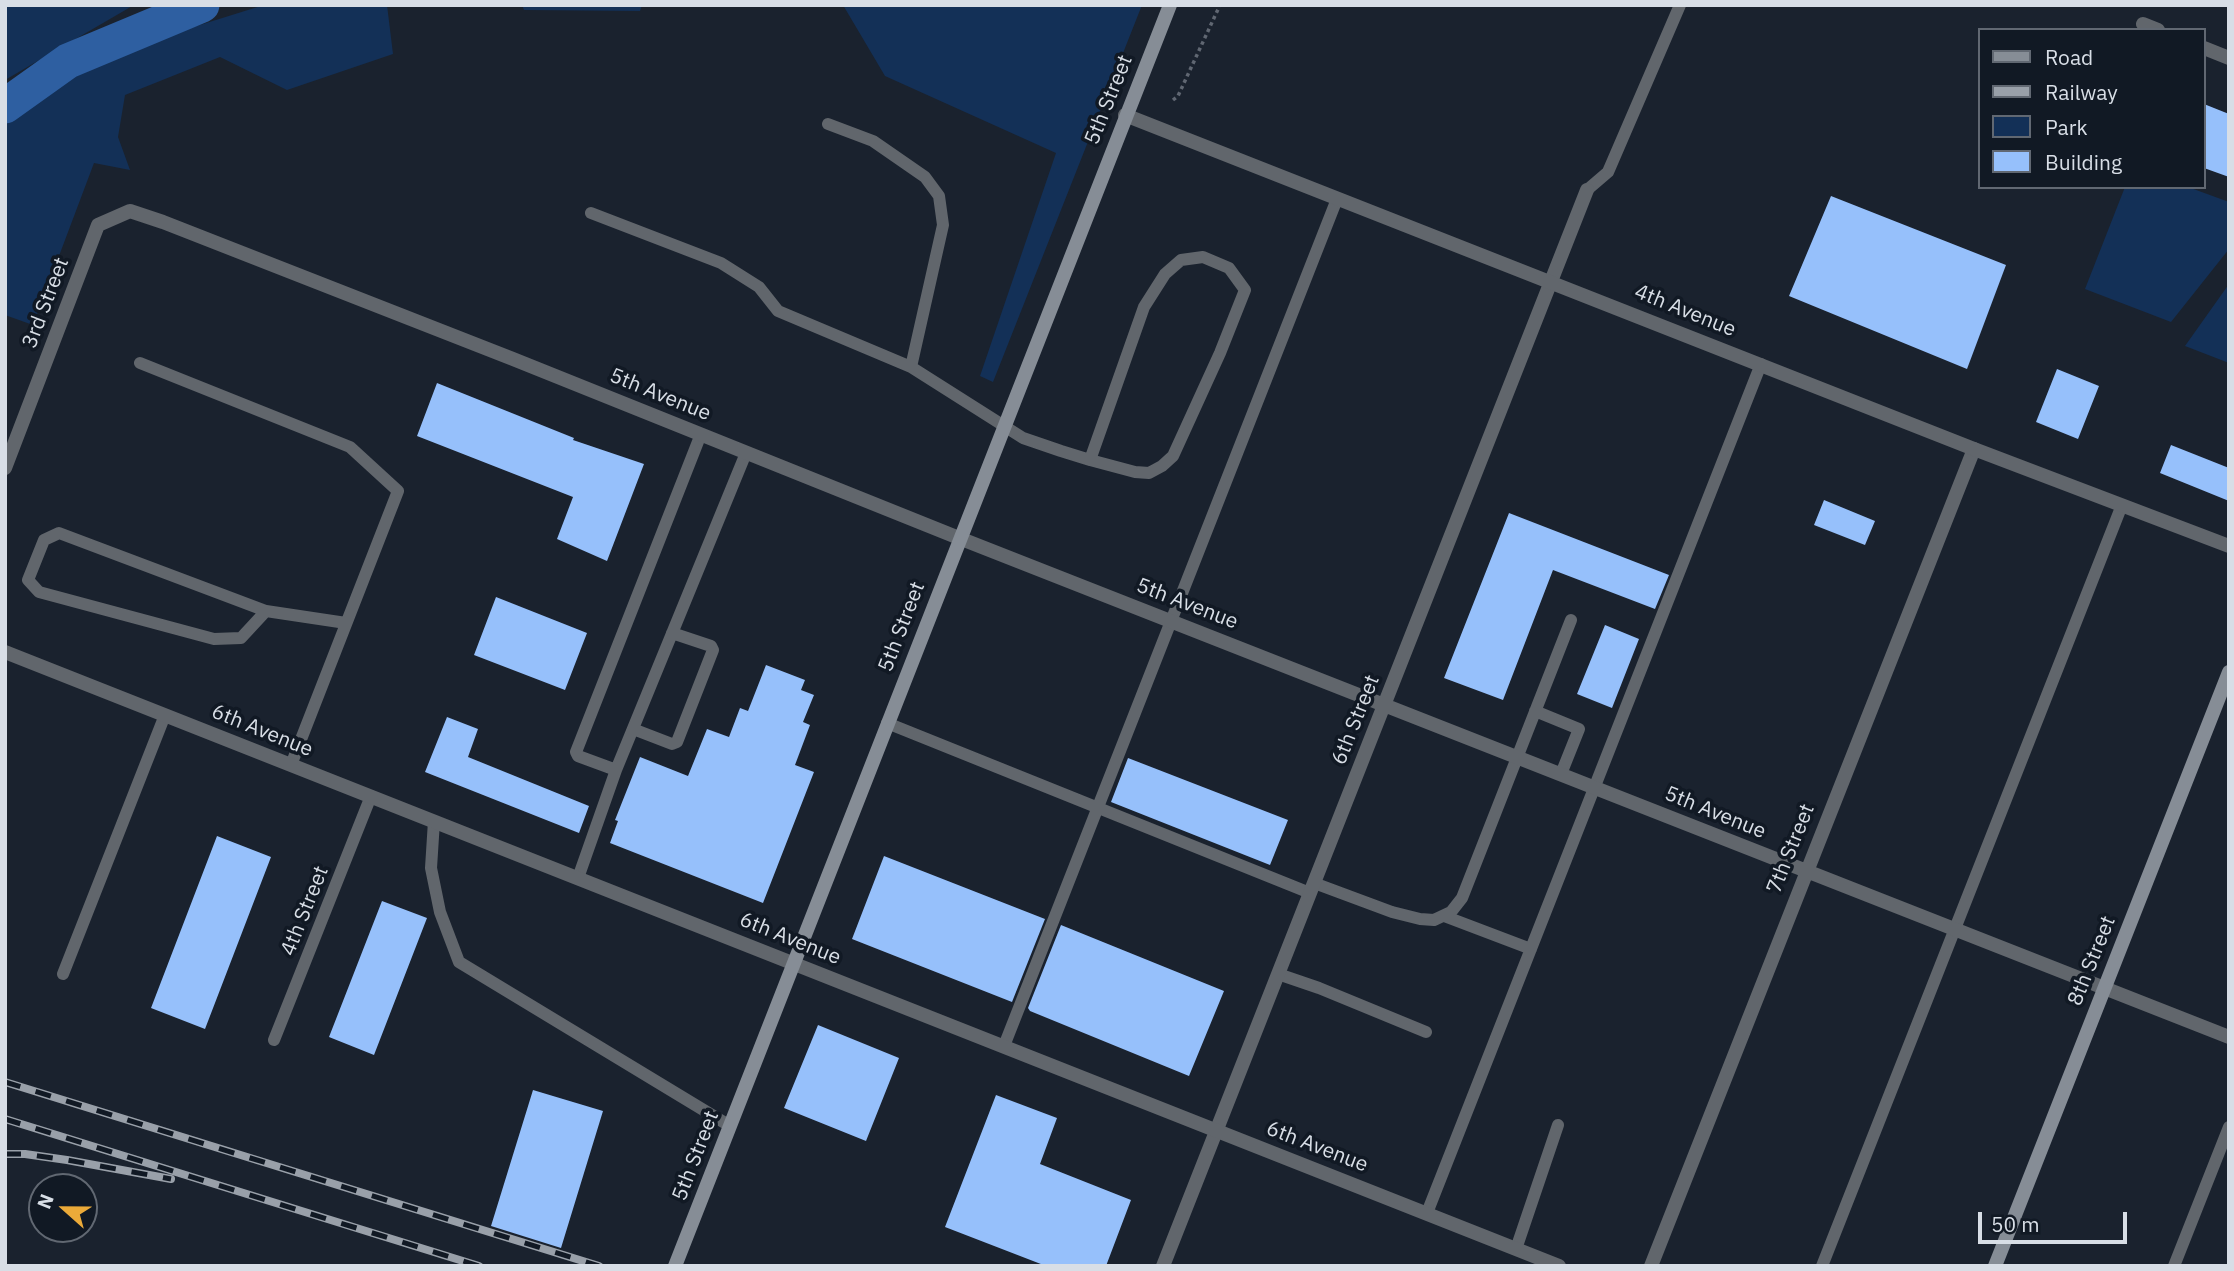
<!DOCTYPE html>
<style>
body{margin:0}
#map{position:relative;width:2234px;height:1271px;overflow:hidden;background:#1a222e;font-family:"IBM Plex Sans",sans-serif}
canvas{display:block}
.frame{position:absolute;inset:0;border:7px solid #d8dee6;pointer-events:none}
.legend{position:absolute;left:1978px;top:28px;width:228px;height:161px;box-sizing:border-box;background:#111924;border:2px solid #616872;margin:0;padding:9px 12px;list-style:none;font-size:21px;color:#d8dee6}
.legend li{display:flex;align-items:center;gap:14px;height:35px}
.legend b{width:35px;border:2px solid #616872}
.north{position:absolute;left:28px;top:1173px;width:70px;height:70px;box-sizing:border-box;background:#111924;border:2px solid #616872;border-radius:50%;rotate:291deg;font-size:19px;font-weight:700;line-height:28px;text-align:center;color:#d8dee6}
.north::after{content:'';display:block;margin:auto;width:24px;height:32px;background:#ebaa39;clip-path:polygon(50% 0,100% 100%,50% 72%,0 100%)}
.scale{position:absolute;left:1978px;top:1212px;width:149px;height:32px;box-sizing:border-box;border:4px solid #d8dee6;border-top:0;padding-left:9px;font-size:21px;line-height:24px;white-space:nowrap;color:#d8dee6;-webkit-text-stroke:5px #111924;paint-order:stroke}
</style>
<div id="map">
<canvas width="2234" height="1271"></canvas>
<div class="frame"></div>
<ul class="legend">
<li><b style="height:9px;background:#868d96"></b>Road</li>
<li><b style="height:9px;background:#99a0a9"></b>Railway</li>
<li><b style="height:19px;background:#133057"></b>Park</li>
<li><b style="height:19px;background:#96c0fb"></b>Building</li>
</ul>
<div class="north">N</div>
<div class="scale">50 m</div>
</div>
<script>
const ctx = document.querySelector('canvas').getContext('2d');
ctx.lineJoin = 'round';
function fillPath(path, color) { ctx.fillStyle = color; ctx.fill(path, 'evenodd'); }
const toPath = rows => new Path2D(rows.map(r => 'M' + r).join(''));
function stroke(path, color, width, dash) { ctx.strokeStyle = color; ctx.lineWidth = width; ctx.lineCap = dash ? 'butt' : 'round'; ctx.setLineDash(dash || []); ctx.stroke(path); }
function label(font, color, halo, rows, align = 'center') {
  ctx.font = font + ' "IBM Plex Sans",sans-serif'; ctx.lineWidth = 7; ctx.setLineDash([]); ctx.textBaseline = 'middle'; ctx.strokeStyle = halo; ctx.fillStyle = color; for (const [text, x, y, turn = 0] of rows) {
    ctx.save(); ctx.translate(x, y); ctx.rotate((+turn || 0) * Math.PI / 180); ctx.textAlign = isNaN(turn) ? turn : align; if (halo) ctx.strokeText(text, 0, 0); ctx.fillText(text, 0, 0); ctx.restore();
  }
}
const green = toPath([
 [5,5,134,5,5,80],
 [264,5,387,5,393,54,287,90,220,57,125,95,118,137,130,170,94,163,33,325,5,315,5,122,79,72,155,39],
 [522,5,642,5,640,11,524,10],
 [843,5,1142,5,993,382,980,376,1056,153,885,76],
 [2125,187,2188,187,2229,202,2229,249,2171,322,2085,289],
 [2229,284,2229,363,2185,346]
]);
const river = toPath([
 [5,106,68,61,202,5]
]);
const building = toPath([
 [2204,104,2229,114,2229,177,2204,168],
 [1831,196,2006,265,1967,369,1789,296],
 [2057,369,2099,386,2078,439,2036,422],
 [437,383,574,438,573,440,644,464,607,561,557,539,573,497,417,436],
 [2171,445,2229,468,2229,501,2160,473],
 [1824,500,1875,521,1865,545,1814,525],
 [1509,513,1669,575,1655,609,1553,570,1503,700,1444,678],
 [496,597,587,633,565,690,474,655],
 [1605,625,1639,639,1612,708,1577,694],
 [766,665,805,680,801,690,814,695,803,722,810,725,795,765,814,772,763,903,610,843,618,821,615,820,640,757,688,776,707,729,729,737,740,708,748,711],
 [447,717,478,729,468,757,589,806,579,833,425,772],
 [1128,758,1288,820,1270,865,1111,802],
 [217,836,271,857,205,1029,151,1008],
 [884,856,1045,919,1012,1002,852,939],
 [382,901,427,918,374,1055,329,1037],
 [1061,925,1224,991,1189,1076,1030,1011,1028,1008],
 [818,1025,899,1058,866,1141,784,1108],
 [533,1090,603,1111,561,1248,491,1226],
 [996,1095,1057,1118,1040,1164,1131,1200,1106,1266,1046,1266,945,1227]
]);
const path = toPath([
 [1173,100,1178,96,1220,5]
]);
const service = toPath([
 [828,124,873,141,925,177,939,196,943,225,911,367],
 [1587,190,1608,172,1680,5],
 [591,213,721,263,759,287,778,311,911,367,1023,438,1061,451,1090,460,1135,472,1149,473,1162,466,1173,456,1220,353,1245,290,1229,268,1203,257,1181,260,1165,274,1144,307,1090,460],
 [140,363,350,447,398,491,291,765],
 [266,611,59,533,44,540,28,580,39,592,214,639,241,638,266,611,346,623],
 [1535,711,1579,729,1561,774],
 [887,723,1310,893],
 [633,729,672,744,677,742,713,650,711,646,672,633],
 [616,770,578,756,576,752,701,434],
 [434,821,431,868,440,912,459,962,730,1126],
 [578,878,616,770,746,453],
 [1314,883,1392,912,1420,919,1434,920,1451,912,1462,898,1571,620],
 [1444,916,1531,949],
 [63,974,165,715],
 [1278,974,1319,988,1426,1032],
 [274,1040,371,796],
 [1004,1046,1337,199],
 [1427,1213,1761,364],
 [1516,1249,1558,1125],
 [1822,1266,2122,505],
 [2174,1266,2229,1127]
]);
const minor = toPath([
 [2143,24,2158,30],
 [2204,48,2229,58],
 [5,468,98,225,130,211,163,222,513,359,959,538,2229,1037],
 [1163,1266,1587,190],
 [1651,1266,1974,449]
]);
const tertiary = toPath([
 [1125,115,1974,449,2229,546],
 [5,652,1559,1266]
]);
const secondary = toPath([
 [675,1266,1170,5],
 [1995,1266,2229,672]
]);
const rail = toPath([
 [5,1082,599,1266],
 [5,1119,479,1266],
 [5,1154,25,1154,67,1160,171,1179]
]);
const streetNames = [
 ["5th Street",1109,100,-68],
 ["3rd Street",46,303,-69],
 ["4th Avenue",1685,311,22],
 ["5th Avenue",660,395,22],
 ["5th Avenue",1187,604,21],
 ["5th Street",902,627,-69],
 ["6th Street",1356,720,-68],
 ["6th Avenue",262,731,22],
 ["5th Avenue",1715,813,22],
 ["7th Street",1791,849,-68],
 ["4th Street",305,911,-68],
 ["6th Avenue",790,939,22],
 ["8th Street",2092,961,-68],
 ["6th Avenue",1317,1147,21],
 ["5th Street",696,1156,-69]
];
fillPath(green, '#133057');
stroke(river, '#2e5fa1', 35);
fillPath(building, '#96c0fb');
stroke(path, '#606772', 3.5, [3.5, 3.5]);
stroke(service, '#61666c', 12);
stroke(minor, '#61666c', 14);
stroke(tertiary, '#61666c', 14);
stroke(secondary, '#868d96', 14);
stroke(rail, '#99a0a9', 8);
stroke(rail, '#111924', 5, [16]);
label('21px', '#d8dee6', '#111924', streetNames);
</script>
